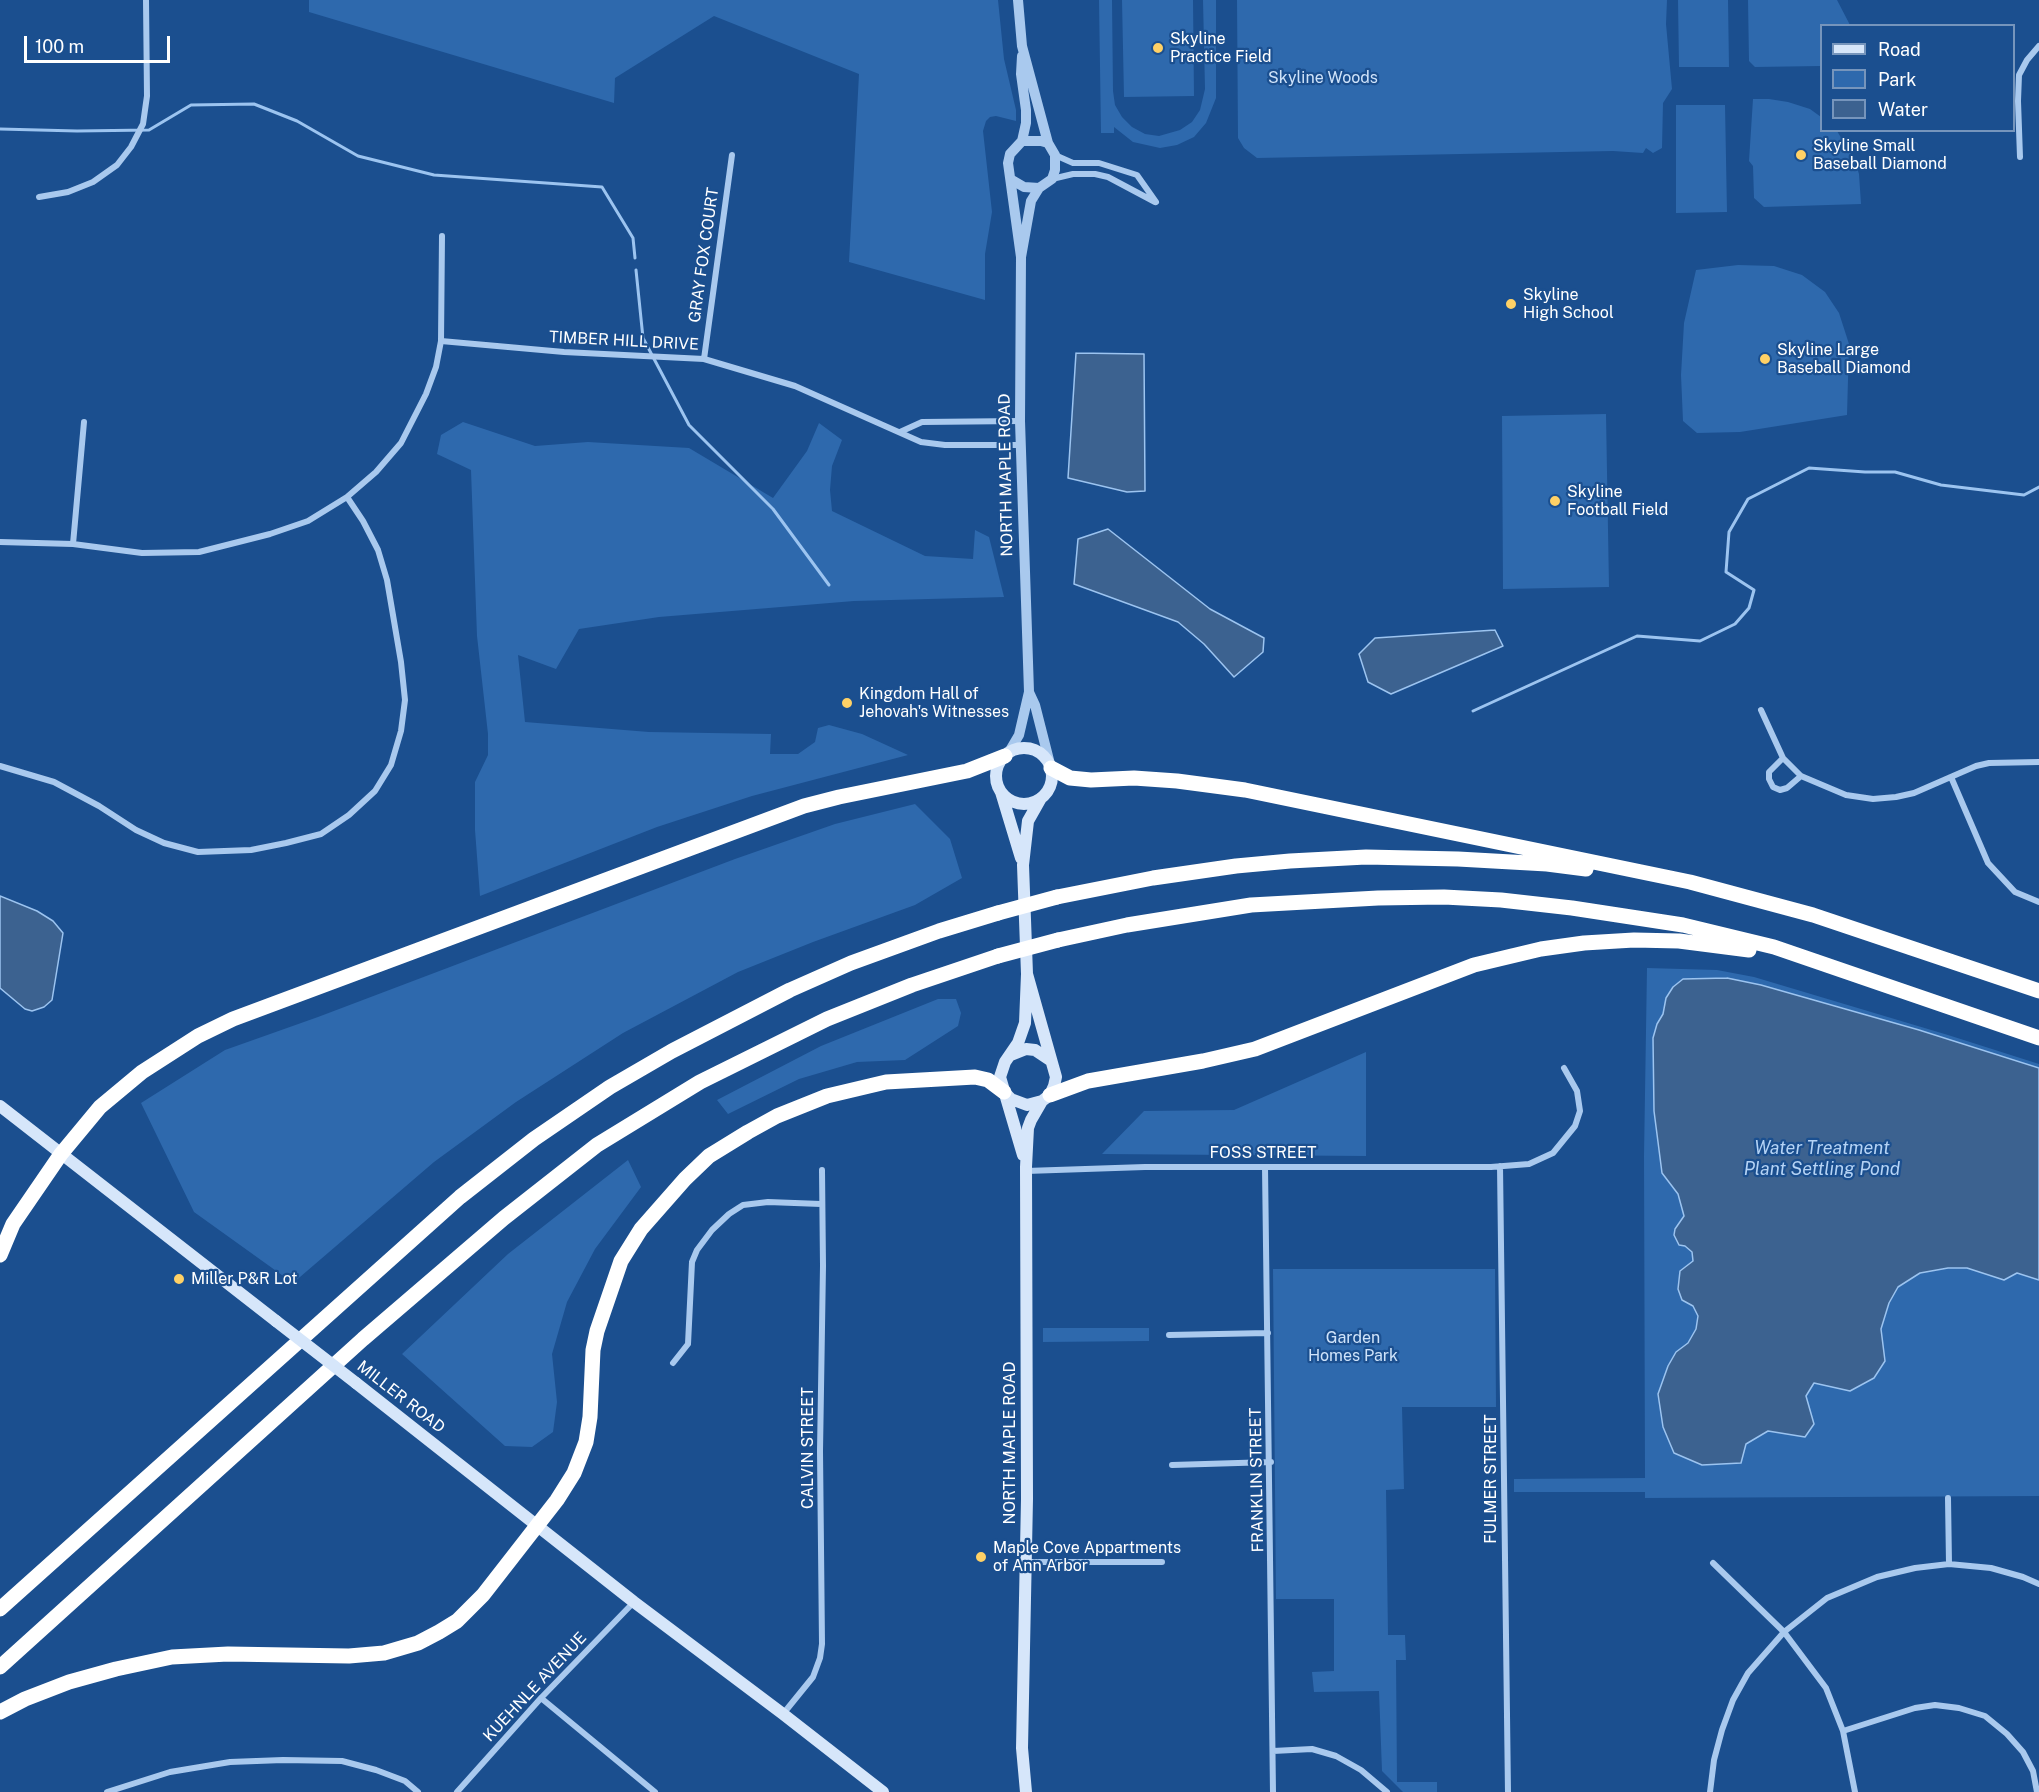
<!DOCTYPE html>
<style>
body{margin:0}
#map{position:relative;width:2039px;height:1792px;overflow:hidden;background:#1b4f8f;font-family:"Public Sans",sans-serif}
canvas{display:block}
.legend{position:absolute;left:1820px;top:24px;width:195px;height:108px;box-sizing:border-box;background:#1b4f8f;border:2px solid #7695bc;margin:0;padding:8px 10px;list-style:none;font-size:18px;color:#fff}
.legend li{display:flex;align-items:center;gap:12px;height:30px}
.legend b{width:30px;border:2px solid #7695bc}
.scale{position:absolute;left:24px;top:36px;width:146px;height:27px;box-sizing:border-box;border:3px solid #fff;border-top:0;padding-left:8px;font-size:18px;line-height:21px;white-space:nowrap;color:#fff;-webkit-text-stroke:4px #1b4f8f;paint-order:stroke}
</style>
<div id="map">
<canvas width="2039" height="1792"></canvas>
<ul class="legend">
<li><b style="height:8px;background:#d6e6fa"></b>Road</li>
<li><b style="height:16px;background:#2e69ad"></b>Park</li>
<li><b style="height:16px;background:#3c6290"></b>Water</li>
</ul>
<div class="scale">100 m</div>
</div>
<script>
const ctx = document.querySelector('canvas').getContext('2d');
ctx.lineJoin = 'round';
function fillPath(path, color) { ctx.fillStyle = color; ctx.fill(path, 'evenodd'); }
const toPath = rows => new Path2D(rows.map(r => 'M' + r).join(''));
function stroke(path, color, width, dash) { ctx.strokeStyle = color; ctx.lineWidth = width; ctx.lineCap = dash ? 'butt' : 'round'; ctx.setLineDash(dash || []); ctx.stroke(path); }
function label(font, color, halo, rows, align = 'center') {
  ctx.font = font + ' "Public Sans",sans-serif'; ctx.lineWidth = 4.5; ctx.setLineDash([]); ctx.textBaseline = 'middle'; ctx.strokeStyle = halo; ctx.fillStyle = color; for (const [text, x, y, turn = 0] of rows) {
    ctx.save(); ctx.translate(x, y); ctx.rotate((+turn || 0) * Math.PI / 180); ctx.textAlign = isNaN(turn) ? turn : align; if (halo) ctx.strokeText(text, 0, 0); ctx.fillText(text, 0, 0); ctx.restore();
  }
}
const green = toPath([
 [309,0,998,0,1004,59,1016,110,1016,121,996,116,990,117,986,121,983,131,992,212,985,254,985,300,849,262,859,74,714,16,615,78,614,103,309,12],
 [1099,0,1112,0,1113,91,1115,105,1122,117,1132,127,1145,134,1159,136,1180,130,1192,122,1200,110,1205,89,1203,0,1216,0,1216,98,1206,123,1194,137,1177,145,1160,148,1133,142,1114,127,1114,133,1101,133],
 [1122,0,1193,0,1194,96,1124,97],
 [1237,0,1667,0,1666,24,1672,89,1663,103,1662,148,1653,153,1646,148,1643,153,1613,151,1257,158,1244,148,1238,138],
 [1678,0,1728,0,1729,67,1679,67],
 [1748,0,1837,0,1850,25,1822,26,1821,66,1755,67,1749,61],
 [1753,99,1769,99,1788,102,1810,109,1821,117,1822,130,1837,131,1855,161,1859,174,1861,204,1764,207,1754,198,1753,166,1749,161],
 [1676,105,1725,105,1727,212,1676,213],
 [1738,265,1774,266,1802,275,1825,292,1839,313,1849,344,1847,415,1740,432,1697,433,1683,421,1681,375,1684,323,1696,270],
 [1606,414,1609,587,1503,589,1502,416],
 [463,422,535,446,588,442,689,448,773,498,807,451,819,423,842,440,832,466,830,490,832,511,925,556,973,559,975,530,989,537,1004,597,854,601,659,617,579,629,556,669,518,655,525,722,649,732,771,734,770,754,798,754,815,742,818,728,829,725,862,734,908,755,752,796,657,827,480,896,475,830,475,782,488,755,488,734,477,636,471,470,437,454,441,435],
 [915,804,950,839,962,878,915,905,813,942,738,972,623,1033,516,1102,434,1162,293,1283,194,1212,141,1103,225,1050,318,1017,735,859,835,824],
 [1647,968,1717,970,1754,977,1948,1035,2039,1064,2039,1496,1645,1498,1645,1492,1514,1492,1514,1479,1645,1478,1644,1156],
 [938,999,956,999,961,1013,958,1026,905,1060,857,1062,799,1079,728,1114,717,1100,821,1046],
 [1366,1052,1366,1156,1102,1154,1144,1111,1234,1110],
 [628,1160,641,1187,595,1249,567,1302,552,1354,557,1402,553,1432,532,1447,505,1446,402,1354,508,1254],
 [1273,1269,1495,1269,1496,1407,1402,1407,1404,1489,1386,1490,1388,1635,1405,1635,1406,1660,1396,1660,1397,1782,1437,1782,1437,1792,1403,1792,1382,1771,1379,1691,1314,1692,1312,1672,1334,1671,1334,1599,1276,1599],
 [1043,1328,1149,1328,1149,1341,1043,1342]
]);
const water = toPath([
 [1076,353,1144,354,1145,491,1127,492,1068,478,1076,353],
 [1108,529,1210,609,1264,638,1263,652,1234,677,1204,644,1178,622,1074,584,1078,539,1108,529],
 [1495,630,1503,646,1391,694,1368,682,1359,654,1375,638,1495,630],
 [0,896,37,911,53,921,63,933,52,1000,44,1007,32,1011,25,1009,0,988,0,896],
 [1727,978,1761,985,1919,1030,2039,1068,2039,1280,2017,1273,2004,1280,1967,1268,1948,1268,1920,1273,1898,1287,1889,1303,1881,1329,1885,1361,1874,1378,1850,1391,1814,1383,1806,1396,1814,1424,1805,1437,1768,1431,1746,1444,1741,1463,1702,1465,1674,1453,1663,1427,1658,1394,1668,1366,1676,1352,1688,1343,1696,1329,1698,1316,1693,1306,1682,1300,1678,1289,1680,1271,1693,1261,1692,1252,1685,1246,1679,1245,1674,1235,1675,1229,1684,1216,1678,1194,1662,1173,1654,1111,1653,1038,1657,1024,1663,1014,1666,998,1673,987,1683,979,1727,978]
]);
const stream = toPath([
 [0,129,77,131,149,130,191,105,254,104,297,121,358,156,434,175,602,187,633,238,635,258],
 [636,270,643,338,689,425,773,509,829,585],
 [1473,711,1637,636,1700,641,1735,624,1749,608,1754,590,1726,572,1729,532,1748,499,1809,468,1865,472,1895,472,1941,485,2024,495,2039,487]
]);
const minor = toPath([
 [1055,155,1073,163,1099,163,1137,175,1156,202],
 [2020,157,2018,101,2019,75,2027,60,2039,46],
 [1052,179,1073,174,1095,174,1108,177,1155,202],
 [39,197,68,192,93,182,117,165,131,147,143,124,147,96,146,0],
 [441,341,564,352,704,359,795,386,921,442,945,445,1021,445],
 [704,359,732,155],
 [900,432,922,422,1020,421],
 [0,542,73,544,142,553,199,552,270,534,308,521,347,497,376,472,401,443,426,394,436,367,441,341,442,236],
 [73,544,84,422],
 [1761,710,1783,758,1801,776,1846,795,1873,799,1896,797,1914,793,1976,766,1989,763,2039,762],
 [1783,758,1769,772,1769,779,1773,787,1780,790,1787,788,1801,776],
 [0,766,54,782,99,806,136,830,164,843,198,852,251,850,286,843,321,834,349,815,375,791,391,765,401,731,405,700,401,662,387,580,378,550,363,521,347,497],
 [1951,777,1988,863,2015,892,2039,902],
 [1500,1166,1508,1792],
 [1265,1167,1273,1792],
 [1026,1171,1145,1167,1491,1167,1529,1164,1553,1153,1575,1126,1580,1111,1577,1091,1564,1068],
 [1169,1335,1268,1333],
 [673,1363,688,1344,692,1262,697,1250,712,1230,729,1214,743,1205,768,1202,821,1204],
 [1172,1465,1271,1462],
 [1948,1498,1949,1564],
 [1026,1562,1162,1562],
 [1713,1563,1784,1632,1826,1688,1843,1731,1855,1792],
 [541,1698,655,1792],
 [783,1714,813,1677,820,1658,822,1644,820,1451,823,1266,822,1170],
 [1843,1731,1915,1708,1935,1705,1959,1708,1985,1716,2007,1734,2023,1752,2033,1771,2037,1792],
 [1273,1751,1312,1749,1336,1756,1361,1770,1387,1792],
 [107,1792,170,1772,230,1762,283,1760,342,1761,376,1770,405,1781,418,1792],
 [457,1792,541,1698,634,1602],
 [1710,1792,1714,1760,1722,1730,1733,1700,1748,1673,1784,1632,1827,1598,1877,1577,1915,1568,1949,1564,1991,1568,2023,1577,2039,1584]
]);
const tertiary = toPath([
 [1018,0,1022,46,1048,143],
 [1022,141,1026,123,1026,110,1021,74,1022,56],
 [1012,180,1024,187,1039,188],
 [1029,692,1035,705,1050,764],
 [1009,752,1019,735,1029,692,1020,421,1021,257,1008,163,1010,154,1022,141,1041,141,1048,143,1055,155,1055,170,1052,179,1039,188,1031,201,1021,257]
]);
const secondary = toPath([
 '996 776a28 28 0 1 1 56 0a28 28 0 1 1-56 0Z',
 [1001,792,1021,858],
 [1011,1055,1026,1049,1035,1050,1050,1060],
 [1006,1094,1011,1099,1027,1105,1042,1101],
 [0,1106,276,1321],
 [1023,1155,1000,1077,1005,1062,1018,1043,1025,1023,1027,974,1023,865,1028,821,1041,798],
 [356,1383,634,1602,783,1714,883,1792],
 [1026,1792,1022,1748,1027,1499,1026,1167,1028,1128,1031,1120,1042,1101,1050,1095,1054,1086,1056,1077,1027,974]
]);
const motorway = toPath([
 [1051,768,1070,778,1091,780,1134,778,1177,781,1245,790,1690,882,1813,915,2039,991],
 [1057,897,1153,878,1236,866,1290,861,1366,857,1458,859,1547,864,1586,869],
 [1058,940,1127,925,1251,905,1378,898,1444,897,1501,900,1572,908,1683,925,1774,947,2039,1038],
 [1050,1095,1088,1081,1203,1061,1255,1049,1474,965,1541,949,1584,943,1634,940,1679,941,1749,950],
 [0,1255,13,1224,61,1154,100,1107,142,1072,198,1036,233,1019,804,806,839,797,967,771,1005,756],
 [0,1609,460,1197,534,1139,610,1087,672,1051,790,990,851,963,939,931,998,913],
 [0,1667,363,1339,504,1218,597,1145,700,1082,827,1019,912,985,998,956],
 [0,1712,25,1699,69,1682,116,1669,172,1657,228,1654,349,1656,384,1653,418,1643,439,1632,457,1621,483,1595,557,1500,574,1473,586,1442,590,1417,593,1350,597,1331,621,1261,641,1229,685,1179,709,1156,748,1132,777,1116,827,1096,886,1082,975,1077,988,1080,1004,1092]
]);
const secondaryBridge = toPath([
 [276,1321,356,1383]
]);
const motorwayBridge = toPath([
 [998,913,1057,897],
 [998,956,1058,940]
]);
const markers = [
 [1158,48,6,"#ffd166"],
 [1801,155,6,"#ffd166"],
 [1511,304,6,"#ffd166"],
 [1765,359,6,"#ffd166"],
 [1555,501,6,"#ffd166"],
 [847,703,6,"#ffd166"],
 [179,1279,6,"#ffd166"],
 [981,1557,6,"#ffd166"]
];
const poiNames = [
 ["Skyline",1170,39],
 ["Practice Field",1170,57],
 ["Skyline Small",1813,146],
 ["Baseball Diamond",1813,164],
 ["Skyline",1523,295],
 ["High School",1523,313],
 ["Skyline Large",1777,350],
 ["Baseball Diamond",1777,368],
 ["Skyline",1567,492],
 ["Football Field",1567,510],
 ["Kingdom Hall of",859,694],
 ["Jehovah's Witnesses",859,712],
 ["Miller P&R Lot",191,1279],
 ["Maple Cove Appartments",993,1548],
 ["of Ann Arbor",993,1566]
];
const parkNames = [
 ["Skyline Woods",1323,78],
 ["Garden",1353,1338],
 ["Homes Park",1353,1356]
];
const streetNames = [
 ["GRAY FOX COURT",704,255,-82],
 ["TIMBER HILL DRIVE",624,341,3],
 ["NORTH MAPLE ROAD",1006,475,-91],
 ["FOSS STREET",1263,1153],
 ["MILLER ROAD",401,1397,38],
 ["NORTH MAPLE ROAD",1010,1443,-90],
 ["CALVIN STREET",808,1448,-90],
 ["FULMER STREET",1491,1479,-90],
 ["FRANKLIN STREET",1257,1480,-91],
 ["KUEHNLE AVENUE",535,1687,-47]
];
const waterNames = [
 ["Water Treatment",1822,1148],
 ["Plant Settling Pond",1822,1169]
];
fillPath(green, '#2e69ad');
fillPath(water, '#3c6290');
stroke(water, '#9cc4f0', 1.5);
stroke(stream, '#9cc4f0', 3);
stroke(minor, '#a9c9ee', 6);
stroke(tertiary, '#a9c9ee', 10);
stroke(secondary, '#d6e6fa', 12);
stroke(motorway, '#fff', 15);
stroke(secondaryBridge, '#d6e6fa', 12);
stroke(motorwayBridge, '#fff', 15);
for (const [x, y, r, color] of markers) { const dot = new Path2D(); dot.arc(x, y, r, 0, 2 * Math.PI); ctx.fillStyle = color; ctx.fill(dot); stroke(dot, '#1b4f8f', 2); }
label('16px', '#fff', '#1b4f8f', poiNames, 'left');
label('16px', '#cfe3fa', '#1b4f8f', parkNames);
label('16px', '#fff', '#1b4f8f', streetNames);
label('italic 18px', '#b5d3f5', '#1b4f8f', waterNames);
</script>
